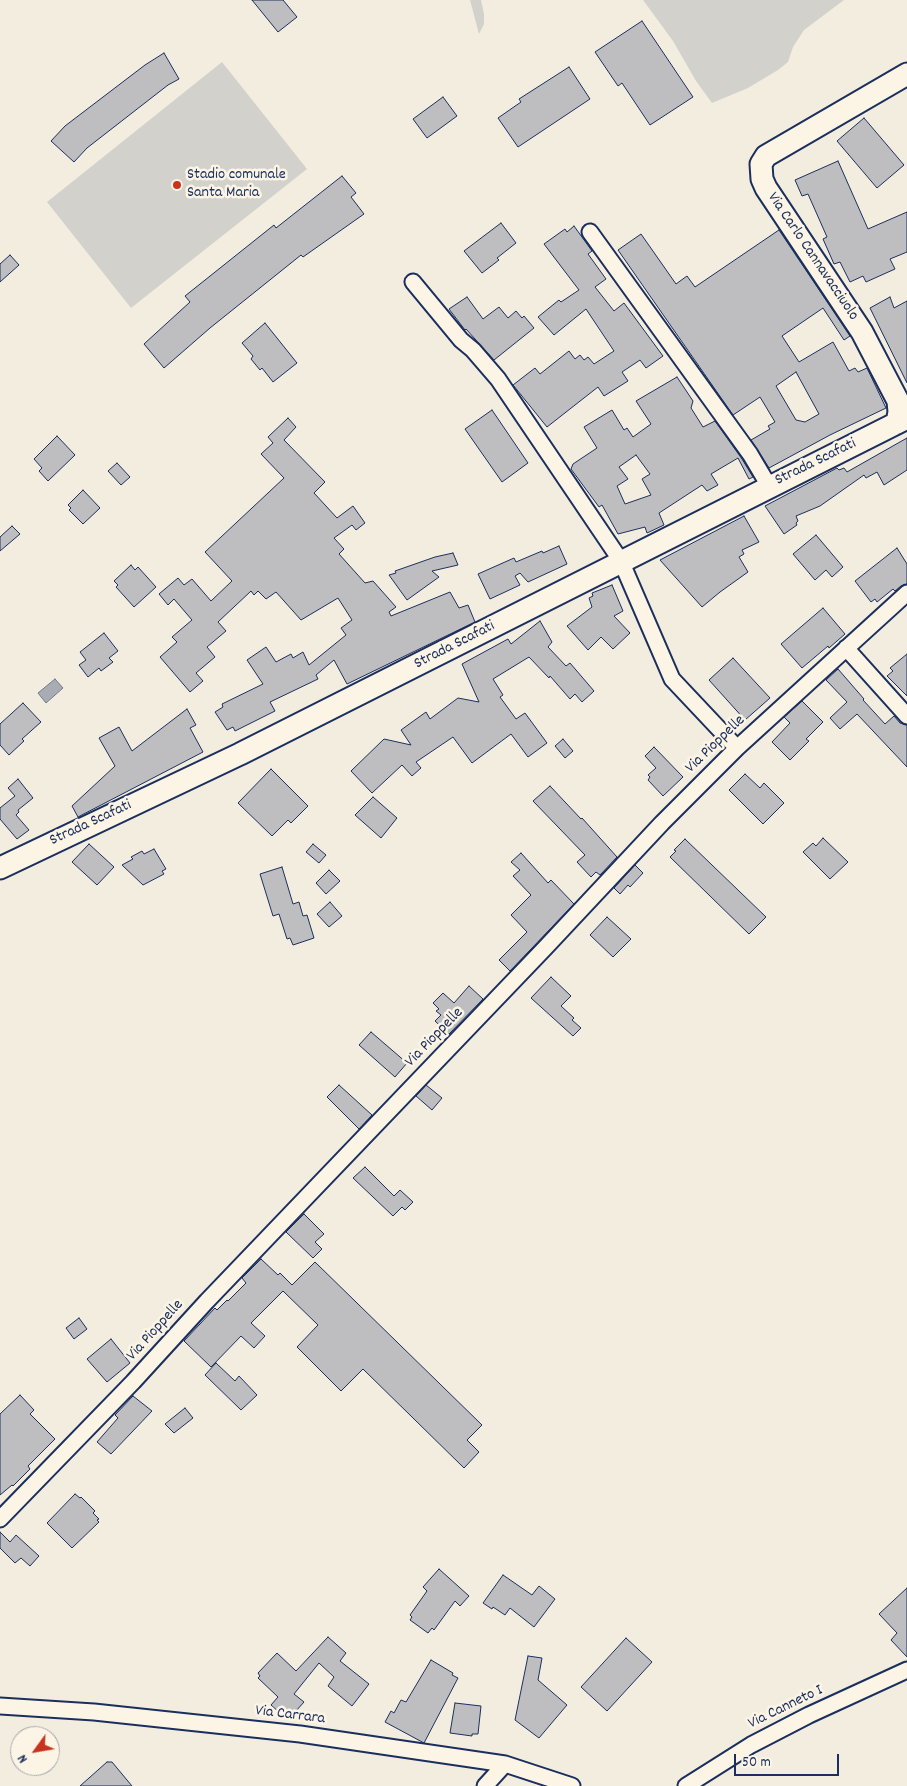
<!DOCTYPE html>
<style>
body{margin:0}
#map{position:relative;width:907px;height:1786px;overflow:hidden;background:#f3ede0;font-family:Dekko,sans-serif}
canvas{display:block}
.north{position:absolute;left:10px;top:1726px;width:50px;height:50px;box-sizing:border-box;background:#fcf5e5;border:1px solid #a2a6af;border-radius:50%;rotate:238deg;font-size:14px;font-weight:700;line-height:20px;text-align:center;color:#1b2f5e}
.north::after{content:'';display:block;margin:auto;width:18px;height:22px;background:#c8321e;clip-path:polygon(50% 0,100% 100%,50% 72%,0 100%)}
.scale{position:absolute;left:734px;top:1754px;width:105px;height:22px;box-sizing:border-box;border:2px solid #1b2f5e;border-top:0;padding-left:6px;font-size:15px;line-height:18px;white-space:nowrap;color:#1b2f5e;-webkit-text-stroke:4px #fcf5e5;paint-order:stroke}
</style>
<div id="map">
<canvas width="907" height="1786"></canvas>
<div class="north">N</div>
<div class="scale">50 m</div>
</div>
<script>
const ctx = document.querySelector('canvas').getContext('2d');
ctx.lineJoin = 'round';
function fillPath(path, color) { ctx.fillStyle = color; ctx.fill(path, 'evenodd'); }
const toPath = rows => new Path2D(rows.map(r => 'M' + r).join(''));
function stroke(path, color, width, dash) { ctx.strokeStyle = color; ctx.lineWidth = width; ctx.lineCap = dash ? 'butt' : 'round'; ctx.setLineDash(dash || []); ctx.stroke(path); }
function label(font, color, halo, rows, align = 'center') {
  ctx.font = font + ' Dekko,sans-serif'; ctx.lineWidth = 5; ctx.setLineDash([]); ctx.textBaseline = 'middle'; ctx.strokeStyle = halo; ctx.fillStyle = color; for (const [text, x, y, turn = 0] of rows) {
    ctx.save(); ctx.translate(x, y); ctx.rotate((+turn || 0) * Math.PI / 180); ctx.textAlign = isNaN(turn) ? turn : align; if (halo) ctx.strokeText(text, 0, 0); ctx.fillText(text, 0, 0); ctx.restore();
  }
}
const green = toPath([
 [470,0,481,0,484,14,484,24,479,34],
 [643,0,844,0,804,30,793,47,788,62,778,70,748,88,712,103,696,81,673,41],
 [222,62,307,169,131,308,47,202]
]);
const water = toPath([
 [55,679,63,688,46,703,38,693,55,679]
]);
const building = toPath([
 [252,0,283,0,297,17,278,32,252,0],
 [642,21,693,97,650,125,622,83,618,86,595,52,642,21],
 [164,53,179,79,168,85,87,148,74,162,51,141,65,126,145,65,164,53],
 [569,67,590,99,518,147,498,118,521,102,519,99,569,67],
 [443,97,457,116,427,138,413,119,443,97],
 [864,118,904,165,877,188,837,141,864,118],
 [838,161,868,229,907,212,907,252,890,259,895,269,866,282,863,276,850,282,840,262,834,264,823,239,827,237,808,194,802,196,795,180,838,161],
 [342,176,356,193,351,197,364,214,303,257,301,255,210,328,164,368,144,344,190,302,185,296,274,225,276,228,342,176],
 [501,223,516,243,497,258,499,260,482,273,464,251,501,223],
 [574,226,592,251,588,254,606,279,595,287,614,311,624,303,663,356,646,368,640,360,622,372,628,381,604,396,598,387,547,427,513,385,535,368,540,374,569,351,575,359,580,355,584,360,588,357,594,364,614,351,586,309,554,335,538,317,559,300,561,302,579,290,544,244,565,229,567,232,574,226],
 [779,230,850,336,844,340,823,308,782,336,799,362,833,342,849,371,855,368,858,372,867,368,886,408,830,435,769,468,751,440,770,429,768,426,775,422,760,397,733,415,618,250,641,234,676,284,687,276,695,287,779,230],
 [796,372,819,414,805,422,796,420,776,386,796,372],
 [10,255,19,265,0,282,0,264,10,255],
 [467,297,483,319,499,307,508,318,516,311,522,318,524,316,534,328,494,360,466,329,465,330,449,309,467,297],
 [890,297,894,308,907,301,907,383,870,308,890,297],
 [265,323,297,363,273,382,262,368,260,370,251,359,253,356,242,343,265,323],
 [677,377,693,401,691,408,703,427,715,421,742,459,753,477,749,479,738,458,711,474,718,485,707,491,702,485,659,513,664,525,647,533,645,527,618,534,602,505,599,507,571,469,573,464,597,448,584,427,612,410,624,430,627,428,633,437,651,424,636,401,677,377],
 [636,455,650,474,642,479,651,495,625,504,617,486,628,479,619,467,636,455],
 [492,410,528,463,502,482,465,429,492,410],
 [288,418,296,427,284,440,325,482,314,493,337,518,353,506,365,523,356,530,352,525,334,538,344,549,339,554,365,583,373,581,396,607,389,612,391,616,450,592,459,608,468,605,475,622,347,684,334,660,316,675,318,679,270,702,275,711,235,731,233,727,227,730,215,712,223,707,222,704,263,684,247,660,266,647,276,662,291,654,293,658,303,652,309,665,346,635,341,628,352,620,338,598,301,620,276,592,266,599,258,591,254,595,251,591,218,622,226,631,207,647,215,657,196,673,203,681,190,692,160,657,177,642,172,637,192,620,174,599,168,605,159,594,178,578,184,585,192,579,211,601,232,581,205,552,284,478,261,454,273,443,268,437,288,418],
 [57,436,75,455,48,481,39,471,42,468,34,459,57,436],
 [907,438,907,470,884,485,877,472,866,478,864,475,820,506,796,516,798,521,796,523,797,525,784,534,765,506,837,468,839,470,844,468,847,472,907,438],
 [117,463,130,477,121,485,108,471,117,463],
 [83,490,100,508,83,524,69,510,71,508,68,505,83,490],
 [744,516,759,542,742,550,744,554,739,557,748,572,720,592,702,607,660,560,744,516],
 [12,526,20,534,0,551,0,537,12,526],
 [816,535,843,567,832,577,826,570,815,580,793,554,816,535],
 [559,546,567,564,528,582,520,573,515,576,520,585,490,599,478,574,514,558,516,562,542,551,543,553,559,546],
 [897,548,907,564,907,584,901,586,895,591,893,589,877,602,875,599,871,602,855,581,897,548],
 [453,553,458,565,432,571,439,577,407,600,389,575,396,573,395,571,435,557,453,553],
 [131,565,135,570,138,567,156,587,134,607,116,587,118,585,114,581,131,565],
 [612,585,623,611,614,616,630,633,613,649,601,637,588,650,567,626,592,607,589,598,593,596,592,593,612,585],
 [823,608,845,634,829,648,828,646,802,668,781,644,823,608],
 [540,621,552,642,548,647,566,666,570,663,594,691,582,702,575,694,570,699,550,676,549,678,529,657,493,679,503,695,500,697,516,719,525,713,547,743,528,757,511,734,472,763,453,737,416,762,421,768,412,776,402,765,372,793,351,771,384,739,411,745,401,730,426,712,430,719,458,698,479,702,462,664,508,639,511,644,540,621],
 [104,633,118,651,109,658,113,662,101,671,99,668,88,677,79,665,86,660,80,652,104,633],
 [907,654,907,696,887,676,893,671,890,668,907,654],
 [733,658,770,698,745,720,709,680,733,658],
 [838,669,864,699,863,700,885,724,894,716,900,723,907,725,907,767,857,714,840,729,830,718,847,702,826,680,838,669],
 [802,701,823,722,806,739,809,741,790,760,772,742,790,723,784,717,802,701],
 [23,703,41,722,22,739,24,741,9,755,0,745,0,724,23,703],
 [187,709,196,725,190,728,203,752,78,817,72,806,115,766,99,738,119,727,132,751,187,709],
 [563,739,573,751,565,758,555,746,563,739],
 [654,747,683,777,663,796,648,780,650,777,648,775,656,768,645,756,654,747],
 [271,769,308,806,291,823,288,820,272,836,238,803,271,769],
 [745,774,760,788,764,783,784,803,763,824,729,790,745,774],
 [18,779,33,798,18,810,19,812,16,815,29,830,17,839,0,819,0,808,15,796,8,788,18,779],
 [550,786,581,819,582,818,617,857,600,875,596,872,591,877,577,862,585,855,533,801,550,786],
 [373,797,397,818,381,838,355,815,373,797],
 [823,838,848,862,830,879,803,852,813,843,816,846,823,838],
 [685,839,766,917,749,934,670,857,676,851,674,850,685,839],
 [89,844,114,867,97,885,72,862,89,844],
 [313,844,326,855,319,863,306,852,313,844],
 [154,849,166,869,162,871,164,874,143,885,122,865,133,859,131,857,142,851,144,854,154,849],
 [521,853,548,883,551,880,574,904,510,971,499,960,527,932,511,915,531,895,513,876,520,870,511,862,521,853],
 [635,865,643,873,630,887,628,885,620,894,614,888,635,865],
 [282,867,293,904,299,902,303,916,307,915,314,938,293,945,290,938,287,939,279,914,273,916,260,874,282,867],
 [329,870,340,881,326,894,316,883,329,870],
 [330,902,342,916,329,927,317,914,330,902],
 [607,917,631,939,613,957,590,935,607,917],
 [551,977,571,996,561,1006,574,1018,572,1020,581,1028,573,1036,531,998,551,977],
 [469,986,483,999,449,1034,435,1021,441,1015,436,1011,439,1009,433,1003,443,993,454,1003,469,986],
 [371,1032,407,1063,395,1077,359,1045,371,1032],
 [339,1085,372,1115,359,1129,327,1097,339,1085],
 [426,1085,442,1098,432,1110,416,1096,426,1085],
 [365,1167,394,1196,400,1190,413,1202,405,1210,402,1207,393,1216,353,1178,365,1167],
 [304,1214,324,1234,315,1242,322,1249,313,1258,286,1232,304,1214],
 [261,1259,278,1275,280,1273,292,1285,315,1262,482,1425,467,1440,479,1452,464,1468,363,1369,341,1391,297,1347,318,1325,283,1291,251,1323,265,1336,254,1348,241,1336,211,1367,184,1341,215,1308,217,1310,227,1300,228,1301,246,1283,242,1278,261,1259],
 [79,1318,87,1329,74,1339,66,1328,79,1318],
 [111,1339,130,1363,107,1382,87,1359,111,1339],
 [216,1363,235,1381,239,1376,257,1395,241,1410,205,1375,216,1363],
 [20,1395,34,1410,30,1414,55,1439,28,1466,30,1469,13,1486,12,1485,0,1495,0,1414,20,1395],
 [133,1396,152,1411,111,1454,97,1442,118,1418,115,1415,133,1396],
 [185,1408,193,1418,174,1433,165,1424,185,1408],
 [75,1494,80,1498,81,1497,95,1511,93,1513,99,1519,97,1520,99,1522,72,1548,47,1523,75,1494],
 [0,1532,10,1542,16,1535,39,1556,30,1566,21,1558,15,1563,0,1548,0,1532],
 [439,1569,469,1596,460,1606,455,1601,434,1630,432,1628,428,1633,410,1620,412,1617,410,1615,427,1591,423,1587,439,1569],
 [503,1575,532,1595,539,1586,555,1599,534,1627,510,1608,505,1615,493,1607,492,1609,483,1603,503,1575],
 [907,1588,907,1657,891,1640,897,1633,879,1614,907,1588],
 [328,1637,346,1653,340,1661,369,1684,352,1706,328,1686,334,1677,319,1663,294,1694,304,1702,288,1720,271,1705,278,1697,258,1678,260,1676,258,1673,277,1653,296,1671,328,1637],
 [626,1638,652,1662,607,1711,581,1687,626,1638],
 [528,1656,542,1658,538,1680,567,1705,539,1738,515,1720,528,1656],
 [431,1660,453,1673,452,1675,458,1678,424,1743,385,1722,391,1711,394,1713,401,1700,406,1702,431,1660],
 [455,1703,481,1706,478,1734,472,1734,472,1736,450,1733,455,1703],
 [107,1762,112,1762,132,1786,80,1786,107,1762]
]);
const street = toPath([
 [590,232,750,454,769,486],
 [413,282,461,340,473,350,498,379,621,561,672,679,737,748],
 [846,648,907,716],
 [0,1519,133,1382,207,1301,545,948,662,823,737,748,907,593],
 [0,1706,94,1712,300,1734,505,1764,572,1786],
 [485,1786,505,1764],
 [686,1786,751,1745,809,1715,907,1670]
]);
const secondary = toPath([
 [897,423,899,412,898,401,862,332,766,188,762,179,761,164,766,156,907,74],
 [0,868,240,754,907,418]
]);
const markers = [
 [177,185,5,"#c8321e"]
];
const poiNames = [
 ["Stadio comunale",187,176],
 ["Santa Maria",187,194]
];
const streetNames = [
 ["Via Carlo Cannavacciuolo",812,257,56],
 ["Strada Scafati",816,463,-26],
 ["Strada Scafati",455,646,-27],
 ["Via Pioppelle",716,745,-44],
 ["Strada Scafati",91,824,-25],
 ["Via Pioppelle",435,1038,-46],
 ["Via Pioppelle",156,1331,-48],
 ["Via Canneto I",786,1708,-26],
 ["Via Carrara",290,1716,7]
];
fillPath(green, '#d3d1cc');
fillPath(water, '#a9acb3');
stroke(water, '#707a91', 1);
fillPath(building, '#bebec0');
stroke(building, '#1b2f5e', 1);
stroke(street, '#1b2f5e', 19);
stroke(secondary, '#1b2f5e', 25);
stroke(street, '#fcf5e5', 15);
stroke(secondary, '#fcf5e5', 21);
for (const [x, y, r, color] of markers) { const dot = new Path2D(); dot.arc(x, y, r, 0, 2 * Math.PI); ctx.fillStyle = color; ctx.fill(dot); stroke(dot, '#fcf5e5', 2); }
label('16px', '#1b2f5e', '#fcf5e5', poiNames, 'left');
label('16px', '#1b2f5e', '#fcf5e5', streetNames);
</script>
